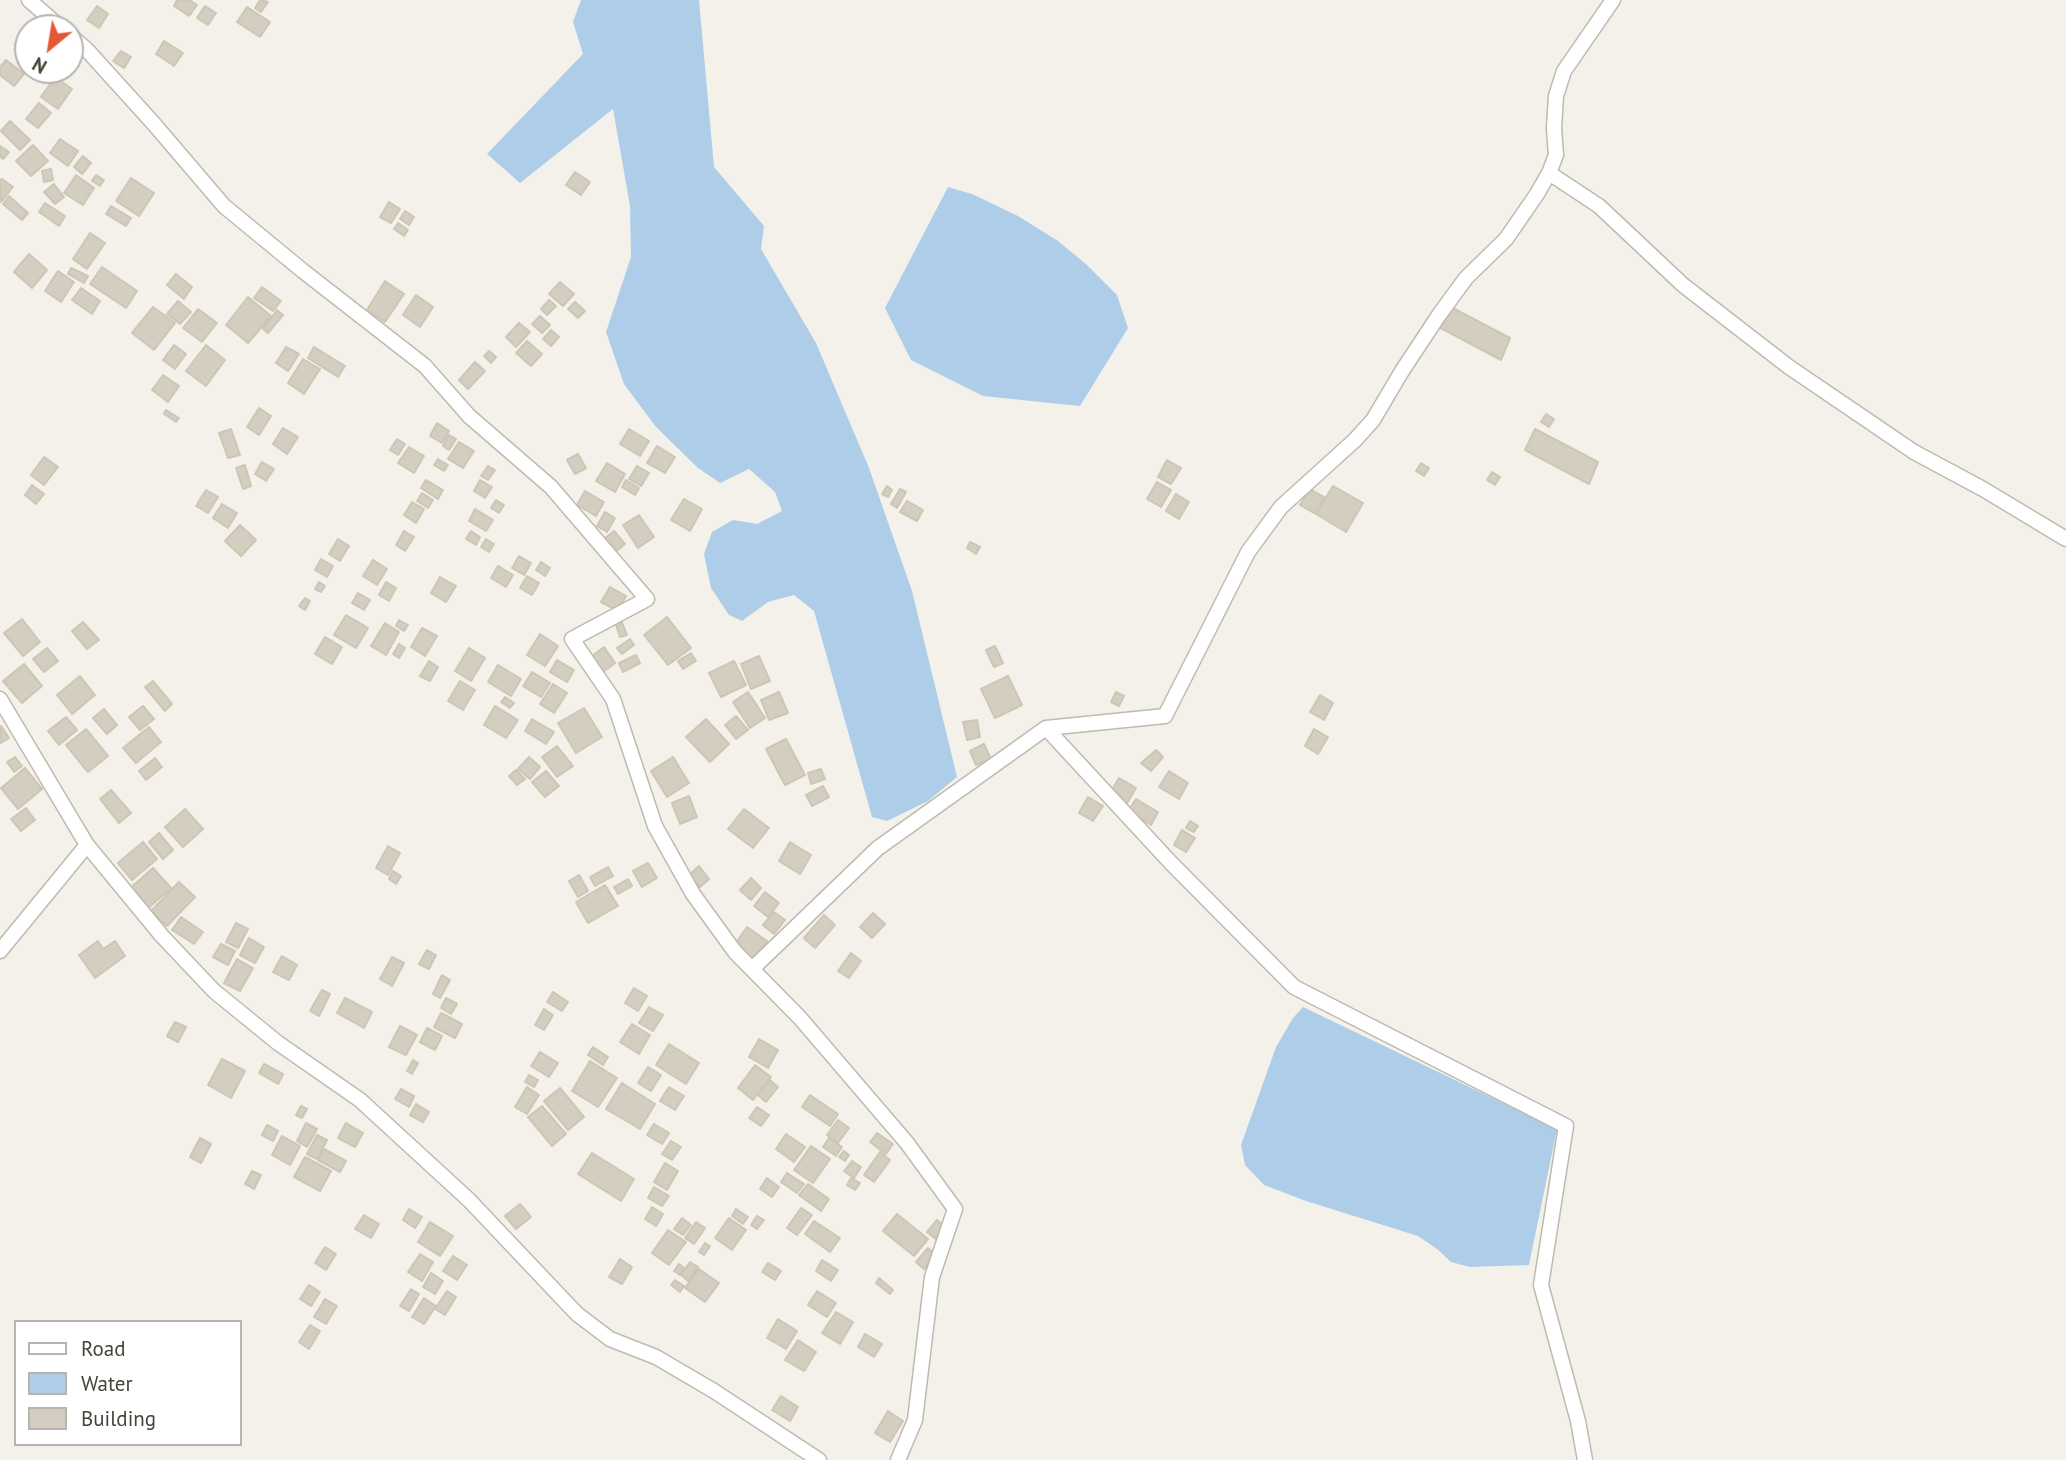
<!DOCTYPE html>
<style>
body{margin:0}
#map{position:relative;width:2066px;height:1460px;overflow:hidden;background:#f4f1eb;font-family:"PT Sans",sans-serif}
canvas{display:block}
.legend{position:absolute;left:14px;top:1320px;width:228px;height:126px;box-sizing:border-box;background:#fff;border:2px solid #b5b4b0;margin:0;padding:9px 12px;list-style:none;font-size:21px;color:#474339}
.legend li{display:flex;align-items:center;gap:14px;height:35px}
.legend b{width:35px;border:2px solid #b5b4b0}
.north{position:absolute;left:14px;top:14px;width:70px;height:70px;box-sizing:border-box;background:#fff;border:2px solid #b5b4b0;border-radius:50%;rotate:210deg;font-size:19px;font-weight:700;line-height:28px;text-align:center;color:#474339}
.north::after{content:'';display:block;margin:auto;width:24px;height:32px;background:#e35833;clip-path:polygon(50% 0,100% 100%,50% 72%,0 100%)}
</style>
<div id="map">
<canvas width="2066" height="1460"></canvas>
<ul class="legend">
<li><b style="height:9px;background:#fff"></b>Road</li>
<li><b style="height:19px;background:#aecde9"></b>Water</li>
<li><b style="height:19px;background:#d4cec1"></b>Building</li>
</ul>
<div class="north">N</div>
</div>
<script>
const ctx = document.querySelector('canvas').getContext('2d');
ctx.lineJoin = 'round';
function fillPath(path, color) { ctx.fillStyle = color; ctx.fill(path, 'evenodd'); }
const toPath = rows => new Path2D(rows.map(r => 'M' + r).join(''));
function stroke(path, color, width, dash) { ctx.strokeStyle = color; ctx.lineWidth = width; ctx.lineCap = dash ? 'butt' : 'round'; ctx.setLineDash(dash || []); ctx.stroke(path); }
const water = toPath([
 [581,0,699,0,714,167,764,226,761,249,816,343,869,468,912,591,957,777,928,801,887,821,872,817,814,611,794,595,768,602,742,621,729,615,711,588,704,554,712,532,733,520,757,524,782,511,775,492,749,469,720,483,698,468,656,427,624,384,606,332,631,257,630,206,613,109,520,183,487,154,583,54,573,22],
 [948,187,972,194,1018,216,1058,241,1087,265,1117,295,1128,328,1080,406,983,396,911,360,885,308],
 [1303,1007,1557,1129,1529,1265,1470,1267,1451,1262,1437,1249,1418,1236,1306,1201,1264,1185,1245,1165,1241,1145,1276,1047,1293,1018]
]);
const building = toPath([
 [177,0,189,0,197,5,189,16,174,6,177,0],
 [260,0,268,2,261,12,255,8,260,0],
 [97,6,108,14,99,28,87,20,97,6],
 [205,6,216,13,208,25,197,18,205,6],
 [247,7,270,22,260,37,237,22,247,7],
 [164,41,183,53,174,66,156,54,164,41],
 [121,51,131,57,124,68,113,61,121,51],
 [6,60,24,74,14,86,0,75,0,67,6,60],
 [55,77,72,89,58,109,41,97,55,77],
 [39,103,51,113,38,128,26,119,39,103],
 [10,121,30,140,20,150,1,131,10,121],
 [60,139,78,151,68,166,50,153,60,139],
 [33,145,48,161,31,176,16,161,33,145],
 [0,146,9,152,3,159,0,156,0,146],
 [83,156,91,163,82,174,74,167,83,156],
 [51,169,53,180,44,182,42,171,51,169],
 [575,172,590,182,581,195,566,185,575,172],
 [76,175,94,188,83,205,64,193,76,175],
 [96,175,104,180,100,186,92,181,96,175],
 [131,178,154,193,139,216,116,201,131,178],
 [2,179,13,187,1,202,0,181,2,179],
 [54,184,64,197,55,204,44,192,54,184],
 [9,196,28,213,22,220,3,204,9,196],
 [389,202,400,209,391,223,380,217,389,202],
 [45,203,65,216,59,226,39,212,45,203],
 [111,206,131,218,126,226,106,214,111,206],
 [405,211,414,217,409,225,400,219,405,211],
 [398,223,408,230,404,236,394,229,398,223],
 [90,233,105,243,87,269,73,259,90,233],
 [29,254,47,270,32,288,14,272,29,254],
 [102,267,137,291,126,308,90,284,102,267],
 [71,268,88,276,84,283,68,274,71,268],
 [58,271,74,282,61,302,45,291,58,271],
 [176,274,192,287,184,299,167,285,176,274],
 [385,281,404,294,385,322,367,310,385,281],
 [560,282,574,294,563,306,549,294,560,282],
 [262,287,281,301,273,311,254,298,262,287],
 [81,288,100,301,92,314,72,300,81,288],
 [416,295,433,307,420,327,403,315,416,295],
 [248,297,271,316,248,343,226,325,248,297],
 [549,300,556,306,547,315,541,309,549,300],
 [178,301,191,312,180,324,167,314,178,301],
 [575,302,585,311,578,318,568,309,575,302],
 [1447,305,1510,338,1501,360,1437,326,1447,305],
 [153,307,175,323,154,350,132,333,153,307],
 [198,309,217,323,202,342,183,328,198,309],
 [277,310,283,315,268,333,263,329,277,310],
 [540,316,550,325,542,333,532,324,540,316],
 [519,323,530,332,516,347,506,337,519,323],
 [551,330,559,337,551,346,543,339,551,330],
 [527,341,542,354,531,366,516,353,527,341],
 [174,345,186,354,175,369,163,360,174,345],
 [206,345,225,360,206,386,186,371,206,345],
 [286,347,299,354,288,371,276,363,286,347],
 [314,347,345,366,338,377,308,358,314,347],
 [489,351,496,357,491,363,484,356,489,351],
 [303,359,320,369,304,394,288,383,303,359],
 [475,362,485,371,468,389,459,380,475,362],
 [163,375,179,386,168,402,152,390,163,375],
 [259,408,271,416,259,435,247,427,259,408],
 [166,410,179,418,176,422,164,414,166,410],
 [1546,414,1554,419,1549,427,1541,422,1546,414],
 [437,423,449,431,442,443,430,436,437,423],
 [283,428,298,437,287,454,273,444,283,428],
 [231,429,240,455,228,458,219,433,231,429],
 [629,429,649,441,640,456,620,444,629,429],
 [1535,429,1598,462,1589,484,1525,450,1535,429],
 [449,435,456,439,449,450,443,446,449,435],
 [397,439,405,444,398,455,390,450,397,439],
 [459,442,474,451,463,468,448,459,459,442],
 [657,446,675,457,665,473,647,463,657,446],
 [409,447,424,456,414,473,398,463,409,447],
 [578,454,586,468,575,474,567,460,578,454],
 [44,457,58,467,44,485,31,475,44,457],
 [438,459,448,465,444,471,434,465,438,459],
 [1167,460,1181,468,1171,484,1158,477,1167,460],
 [262,462,274,469,266,481,255,474,262,462],
 [607,463,625,474,615,492,596,481,607,463],
 [1421,463,1429,468,1424,476,1416,471,1421,463],
 [245,465,251,486,243,489,236,468,245,465],
 [488,466,495,470,488,480,481,476,488,466],
 [637,466,649,473,641,486,629,479,637,466],
 [1492,472,1500,477,1495,485,1487,480,1492,472],
 [426,480,443,490,438,499,421,488,426,480],
 [480,480,492,487,485,498,474,491,480,480],
 [626,480,639,488,635,495,622,487,626,480],
 [1157,482,1171,490,1161,507,1147,499,1157,482],
 [32,485,44,494,36,504,25,495,32,485],
 [887,486,892,490,888,497,882,494,887,486],
 [1333,486,1363,503,1346,532,1316,514,1333,486],
 [900,489,906,492,897,508,891,504,900,489],
 [1310,489,1324,497,1314,513,1300,505,1310,489],
 [206,490,218,497,208,513,196,506,206,490],
 [585,491,604,502,596,516,577,505,585,491],
 [422,493,433,500,428,508,417,501,422,493],
 [1176,494,1189,502,1179,519,1166,511,1176,494],
 [684,499,702,509,690,531,671,520,684,499],
 [496,500,504,505,499,513,491,508,496,500],
 [907,501,923,510,917,521,900,512,907,501],
 [412,502,424,509,416,523,404,515,412,502],
 [222,504,237,513,228,528,213,518,222,504],
 [475,509,493,520,486,531,469,521,475,509],
 [605,512,615,518,607,532,597,526,605,512],
 [639,515,654,537,638,548,623,525,639,515],
 [240,525,256,540,241,556,225,541,240,525],
 [404,531,414,537,405,551,396,545,404,531],
 [471,531,480,537,476,545,466,539,471,531],
 [614,531,625,544,614,553,603,540,614,531],
 [338,539,349,546,340,561,329,554,338,539],
 [486,539,494,544,489,552,481,547,486,539],
 [970,542,980,547,976,554,967,548,970,542],
 [519,556,531,563,524,575,512,568,519,556],
 [321,559,333,566,327,577,315,570,321,559],
 [373,560,387,569,377,585,363,576,373,560],
 [541,562,550,568,545,576,536,570,541,562],
 [498,566,513,575,506,587,491,578,498,566],
 [527,576,539,583,532,595,520,588,527,576],
 [440,577,456,586,446,602,431,593,440,577],
 [319,582,325,586,321,592,315,589,319,582],
 [386,582,396,588,389,601,379,595,386,582],
 [610,587,626,596,618,611,601,602,610,587],
 [358,593,370,600,364,610,352,603,358,593],
 [305,598,310,601,305,610,299,606,305,598],
 [346,615,368,628,356,648,334,635,346,615],
 [667,617,691,648,668,665,644,635,667,617],
 [22,619,40,642,23,656,4,633,22,619],
 [399,620,408,625,404,631,396,626,399,620],
 [621,620,627,635,620,637,615,622,621,620],
 [83,622,99,640,87,649,72,631,83,622],
 [385,623,399,632,386,655,371,646,385,623],
 [422,628,437,636,425,656,411,647,422,628],
 [540,634,558,646,545,666,527,655,540,634],
 [325,637,342,647,332,664,315,654,325,637],
 [630,639,634,645,622,654,617,648,630,639],
 [399,644,405,648,399,658,393,654,399,644],
 [995,646,1003,663,994,667,986,650,995,646],
 [604,647,615,663,603,672,592,656,604,647],
 [47,648,58,661,44,672,33,659,47,648],
 [469,648,485,658,471,681,455,671,469,648],
 [691,653,696,661,683,669,678,661,691,653],
 [636,655,640,663,623,672,619,663,636,655],
 [759,656,770,681,751,689,741,664,759,656],
 [557,660,574,670,567,682,550,672,557,660],
 [429,661,438,667,430,681,420,676,429,661],
 [734,661,746,685,721,697,709,673,734,661],
 [24,664,42,686,22,703,3,681,24,664],
 [498,665,521,679,511,696,488,682,498,665],
 [532,672,550,683,541,697,523,686,532,672],
 [80,676,95,695,72,714,57,695,80,676],
 [1008,676,1022,705,995,718,981,689,1008,676],
 [153,681,172,704,165,711,145,687,153,681],
 [460,681,475,690,463,710,448,701,460,681],
 [553,684,567,693,554,713,540,704,553,684],
 [748,692,765,718,750,728,733,702,748,692],
 [779,692,788,713,769,720,761,700,779,692],
 [1116,692,1124,696,1119,706,1111,702,1116,692],
 [1320,695,1333,703,1324,720,1310,712,1320,695],
 [505,697,514,703,510,708,501,702,505,697],
 [143,706,154,719,140,730,129,717,143,706],
 [495,706,518,720,506,738,484,725,495,706],
 [584,708,602,737,576,753,558,723,584,708],
 [104,709,117,725,107,734,93,718,104,709],
 [736,716,748,730,736,739,725,725,736,716],
 [66,717,77,730,59,745,48,731,66,717],
 [532,719,554,732,546,744,525,731,532,719],
 [706,719,729,744,710,762,686,737,706,719],
 [977,720,980,737,967,740,963,722,977,720],
 [1,726,9,738,1,743,0,741,1,726],
 [149,727,161,742,136,763,123,748,149,727],
 [86,729,108,756,88,772,66,745,86,729],
 [1314,729,1328,737,1318,754,1305,746,1314,729],
 [786,739,805,775,785,785,766,749,786,739],
 [984,744,991,759,976,765,970,751,984,744],
 [557,746,573,766,557,777,542,757,557,746],
 [1156,750,1163,757,1151,771,1141,763,1156,750],
 [15,757,22,766,14,772,7,762,15,757],
 [529,757,540,767,530,779,518,769,529,757],
 [673,757,689,783,667,797,651,771,673,757],
 [155,758,162,767,146,780,139,771,155,758],
 [25,768,42,789,18,809,1,788,25,768],
 [821,769,825,779,811,784,808,773,821,769],
 [516,770,525,779,517,785,509,776,516,770],
 [546,771,559,786,545,797,532,782,546,771],
 [1169,771,1188,783,1179,799,1159,787,1169,771],
 [1119,778,1136,788,1126,805,1109,795,1119,778],
 [823,786,829,797,812,806,806,795,823,786],
 [111,790,131,813,119,823,100,799,111,790],
 [689,796,697,817,680,824,672,803,689,796],
 [1088,797,1103,806,1093,821,1079,813,1088,797],
 [1136,799,1158,812,1151,825,1128,811,1136,799],
 [26,808,35,820,21,831,11,819,26,808],
 [185,809,203,829,183,847,165,827,185,809],
 [744,809,769,828,753,848,728,829,744,809],
 [1190,821,1198,826,1194,832,1186,828,1190,821],
 [1182,830,1195,838,1186,852,1174,845,1182,830],
 [159,833,173,850,163,859,149,842,159,833],
 [143,842,157,859,132,880,118,863,143,842],
 [790,842,811,855,800,874,779,861,790,842],
 [388,846,400,853,388,875,376,868,388,846],
 [648,863,657,878,642,887,633,871,648,863],
 [699,866,709,879,700,887,689,875,699,866],
 [608,867,613,876,595,886,590,877,608,867],
 [153,868,171,888,146,910,128,890,153,868],
 [393,871,401,876,396,884,389,879,393,871],
 [579,875,588,891,578,897,569,881,579,875],
 [751,878,761,888,751,900,740,890,751,878],
 [628,879,632,886,618,894,614,887,628,879],
 [179,882,195,897,167,926,151,911,179,882],
 [605,885,618,906,588,923,576,902,605,885],
 [765,892,779,903,768,917,754,906,765,892],
 [774,912,785,920,774,934,763,925,774,912],
 [873,913,885,924,872,938,860,927,873,913],
 [824,915,835,925,815,948,804,938,824,915],
 [181,917,203,932,194,944,172,930,181,917],
 [236,923,248,929,238,948,226,942,236,923],
 [747,927,767,941,754,960,734,946,747,927],
 [249,938,264,947,255,963,240,955,249,938],
 [98,941,103,949,115,941,125,956,95,978,79,955,98,941],
 [221,944,235,951,228,965,213,957,221,944],
 [427,950,436,955,429,969,419,964,427,950],
 [851,953,861,961,849,978,838,971,851,953],
 [282,956,297,965,289,980,273,972,282,956],
 [392,957,404,963,392,986,380,979,392,957],
 [237,959,253,968,240,991,224,983,237,959],
 [442,975,450,980,440,998,433,994,442,975],
 [634,988,647,996,638,1011,625,1003,634,988],
 [322,990,330,994,319,1016,310,1011,322,990],
 [553,992,568,1002,562,1011,547,1002,553,992],
 [345,998,372,1012,364,1028,337,1013,345,998],
 [446,998,457,1004,451,1014,441,1008,446,998],
 [649,1007,663,1015,653,1031,639,1023,649,1007],
 [544,1009,553,1015,544,1030,535,1025,544,1009],
 [441,1013,462,1024,455,1038,434,1027,441,1013],
 [175,1022,186,1027,178,1042,167,1036,175,1022],
 [632,1024,650,1035,639,1054,620,1042,632,1024],
 [400,1026,417,1035,406,1055,389,1047,400,1026],
 [427,1028,442,1036,435,1050,420,1042,427,1028],
 [759,1039,778,1050,768,1068,749,1057,759,1039],
 [669,1044,699,1063,686,1084,656,1065,669,1044],
 [593,1047,608,1057,603,1065,588,1055,593,1047],
 [540,1052,558,1063,549,1077,531,1066,540,1052],
 [222,1059,245,1071,231,1098,208,1085,222,1059],
 [413,1060,418,1063,412,1074,407,1071,413,1060],
 [590,1061,617,1078,598,1107,572,1091,590,1061],
 [264,1064,283,1074,278,1084,259,1073,264,1064],
 [755,1065,771,1077,753,1100,738,1088,755,1065],
 [648,1067,661,1075,651,1091,638,1083,648,1067],
 [529,1075,538,1080,534,1087,525,1082,529,1075],
 [770,1080,778,1087,766,1102,758,1095,770,1080],
 [622,1083,655,1104,640,1129,606,1109,622,1083],
 [527,1087,539,1095,527,1114,515,1107,527,1087],
 [669,1087,684,1096,675,1110,660,1101,669,1087],
 [560,1088,584,1117,568,1130,544,1101,560,1088],
 [401,1089,414,1096,409,1107,395,1099,401,1089],
 [810,1095,838,1114,830,1126,802,1107,810,1095],
 [416,1104,429,1112,423,1122,410,1115,416,1104],
 [301,1106,307,1109,302,1118,296,1115,301,1106],
 [542,1106,566,1134,552,1146,528,1117,542,1106],
 [757,1107,769,1115,761,1126,749,1118,757,1107],
 [838,1120,849,1128,838,1143,827,1135,838,1120],
 [306,1123,317,1129,307,1147,297,1141,306,1123],
 [346,1123,363,1133,355,1147,338,1138,346,1123],
 [654,1124,669,1133,662,1144,647,1135,654,1124],
 [267,1125,278,1131,273,1141,262,1135,267,1125],
 [877,1133,893,1144,886,1154,870,1142,877,1133],
 [786,1134,805,1147,794,1162,776,1149,786,1134],
 [317,1135,327,1140,317,1159,307,1154,317,1135],
 [282,1136,300,1146,290,1165,272,1155,282,1136],
 [200,1138,211,1144,201,1163,190,1157,200,1138],
 [829,1138,842,1147,836,1156,823,1147,829,1138],
 [671,1141,681,1147,672,1160,662,1154,671,1141],
 [811,1146,830,1159,813,1183,794,1170,811,1146],
 [324,1149,346,1161,340,1172,318,1160,324,1149],
 [844,1151,849,1155,845,1161,839,1157,844,1151],
 [880,1152,890,1160,874,1182,864,1175,880,1152],
 [592,1153,634,1179,621,1201,578,1174,592,1153],
 [305,1157,331,1171,320,1191,294,1177,305,1157],
 [852,1161,861,1167,854,1178,844,1171,852,1161],
 [665,1163,678,1171,667,1190,654,1182,665,1163],
 [252,1171,261,1175,254,1189,245,1184,252,1171],
 [787,1173,804,1184,797,1193,781,1182,787,1173],
 [767,1178,779,1187,772,1197,760,1189,767,1178],
 [851,1178,860,1183,855,1190,847,1185,851,1178],
 [808,1184,829,1199,821,1211,799,1195,808,1184],
 [654,1187,669,1196,662,1206,648,1198,654,1187],
 [520,1204,531,1217,516,1229,505,1216,520,1204],
 [652,1207,663,1214,656,1226,645,1219,652,1207],
 [801,1208,812,1215,797,1235,787,1228,801,1208],
 [409,1209,422,1217,415,1228,403,1220,409,1209],
 [736,1209,748,1217,743,1224,732,1216,736,1209],
 [897,1214,928,1239,914,1256,883,1231,897,1214],
 [364,1215,379,1224,371,1238,355,1229,364,1215],
 [757,1216,764,1220,757,1229,751,1225,757,1216],
 [682,1218,691,1225,683,1235,674,1229,682,1218],
 [729,1218,746,1230,732,1250,715,1238,729,1218],
 [937,1220,947,1228,937,1240,927,1232,937,1220],
 [814,1221,840,1238,830,1252,805,1234,814,1221],
 [430,1222,453,1236,440,1256,418,1242,430,1222],
 [696,1222,705,1228,694,1244,685,1238,696,1222],
 [668,1230,686,1242,669,1265,652,1253,668,1230],
 [705,1243,710,1246,704,1255,699,1252,705,1243],
 [325,1247,336,1254,326,1270,315,1263,325,1247],
 [928,1248,936,1255,924,1269,916,1262,928,1248],
 [420,1254,433,1262,422,1281,408,1272,420,1254],
 [453,1256,467,1265,457,1280,443,1271,453,1256],
 [620,1259,632,1267,622,1284,609,1277,620,1259],
 [822,1260,838,1270,831,1281,816,1271,822,1260],
 [690,1262,698,1267,688,1281,681,1275,690,1262],
 [768,1263,781,1271,775,1280,762,1272,768,1263],
 [679,1264,684,1268,680,1275,674,1271,679,1264],
 [699,1269,719,1283,705,1302,685,1288,699,1269],
 [431,1273,443,1281,435,1294,423,1287,431,1273],
 [879,1278,893,1290,890,1294,876,1283,879,1278],
 [675,1280,684,1286,680,1292,671,1285,675,1280],
 [309,1285,320,1292,311,1306,300,1299,309,1285],
 [411,1289,419,1294,409,1311,400,1306,411,1289],
 [447,1291,456,1297,445,1315,435,1309,447,1291],
 [817,1291,836,1303,827,1317,808,1305,817,1291],
 [424,1298,436,1306,424,1324,412,1317,424,1298],
 [325,1299,337,1306,326,1324,314,1317,325,1299],
 [836,1312,853,1322,840,1344,822,1333,836,1312],
 [778,1319,797,1331,786,1349,767,1338,778,1319],
 [310,1325,320,1331,309,1349,299,1342,310,1325],
 [865,1334,882,1344,874,1357,858,1347,865,1334],
 [798,1340,816,1352,804,1371,785,1360,798,1340],
 [781,1396,798,1407,790,1421,772,1410,781,1396],
 [888,1411,903,1421,890,1442,875,1433,888,1411]
]);
const street = toPath([
 [29,0,61,28],
 [70,35,87,50,154,124,224,206,303,271,425,366,469,416,551,487,647,599,572,639,613,699,655,826,693,894,735,952,800,1018,907,1143,955,1209,932,1277,915,1420,898,1460],
 [1549,173,1599,206,1683,285,1789,367,1914,452,1983,489,2066,539],
 [0,699,87,845,162,936,214,991,278,1043,360,1100,469,1200,577,1314,610,1339,656,1357,714,1391,819,1460],
 [1046,728,1171,863,1294,987,1566,1126,1541,1285,1578,1421,1585,1460],
 [0,951,87,845],
 [752,969,878,848,1046,728,1165,716,1248,552,1281,507,1355,440,1373,420,1402,371,1439,315,1466,278,1506,239,1537,194,1549,173,1556,155,1554,128,1556,96,1564,71,1613,0]
]);
fillPath(water, '#aecde9');
fillPath(building, '#d4cec1');
stroke(building, '#cec6b5', 2);
stroke(street, '#bebaae', 17);
stroke(street, '#fff', 14);
</script>
